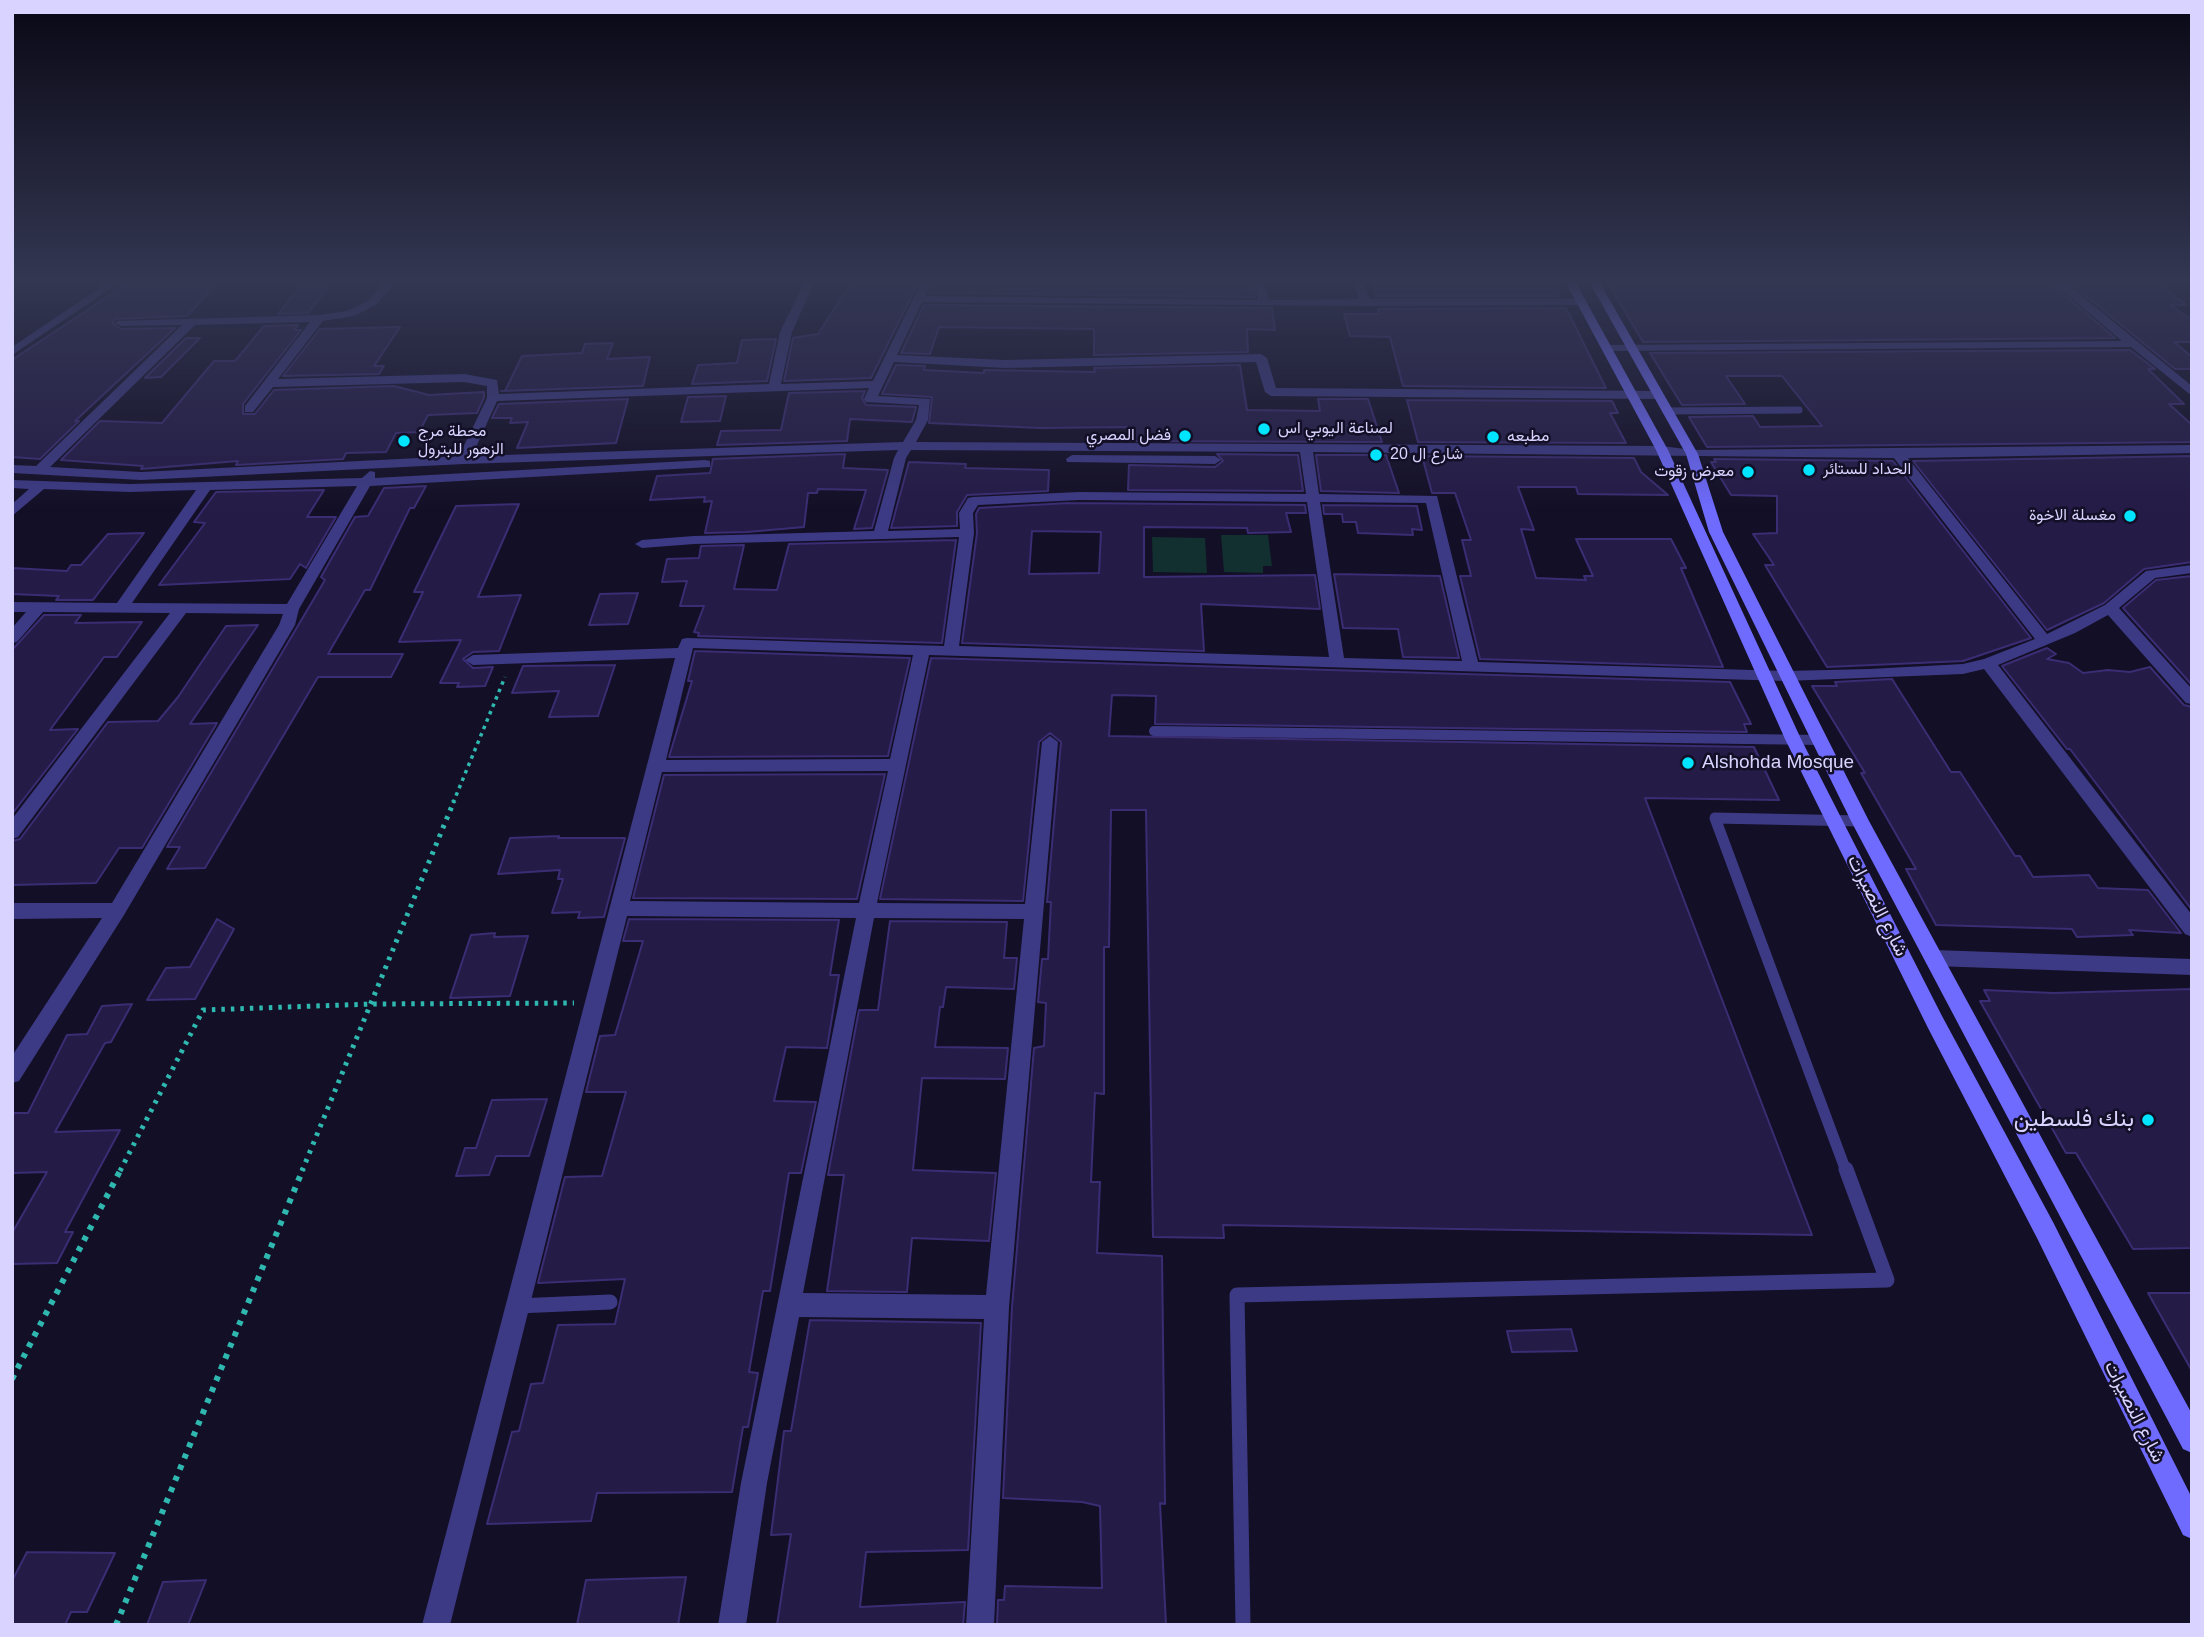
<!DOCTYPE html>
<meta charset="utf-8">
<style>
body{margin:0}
#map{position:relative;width:2204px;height:1637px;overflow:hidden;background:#130f26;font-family:Helvetica,sans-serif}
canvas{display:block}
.frame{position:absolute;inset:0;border:14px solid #d9d4ff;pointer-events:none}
</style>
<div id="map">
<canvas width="2204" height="1637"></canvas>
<div class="frame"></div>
</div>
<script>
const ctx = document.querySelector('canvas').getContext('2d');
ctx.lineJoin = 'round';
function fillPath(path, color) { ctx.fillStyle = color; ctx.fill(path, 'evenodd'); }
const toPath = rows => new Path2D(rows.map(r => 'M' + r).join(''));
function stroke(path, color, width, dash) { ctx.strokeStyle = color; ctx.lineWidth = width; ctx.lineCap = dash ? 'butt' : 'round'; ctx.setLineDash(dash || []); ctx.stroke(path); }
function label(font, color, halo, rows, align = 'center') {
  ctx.font = font + ' Helvetica,Vazirmatn,sans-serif'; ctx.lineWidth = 5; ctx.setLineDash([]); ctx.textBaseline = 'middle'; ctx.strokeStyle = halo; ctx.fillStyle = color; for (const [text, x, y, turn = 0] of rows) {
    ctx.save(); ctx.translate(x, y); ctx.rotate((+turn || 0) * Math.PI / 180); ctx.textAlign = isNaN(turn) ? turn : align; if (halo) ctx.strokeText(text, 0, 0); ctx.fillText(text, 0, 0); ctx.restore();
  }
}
const green = toPath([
 [1221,535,1268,535,1272,566,1263,566,1263,573,1224,572],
 [1152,537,1205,538,1207,573,1153,572]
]);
const building = toPath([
 [851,283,918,283,871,378,784,381,793,338,818,334,851,283],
 [933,283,1252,283,1255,297,929,293,933,283],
 [1373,283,1553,283,1560,296,1376,296,1373,283],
 [1608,283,2051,283,2115,338,1643,342,1608,283],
 [2070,283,2158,283,2186,305,2170,305,2192,320,2192,342,2174,342,2192,357,2192,369,2175,369,2070,283],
 [217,284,187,316,115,319,112,323,121,329,175,328,75,421,79,421,40,459,12,457,12,360,125,285,217,284],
 [301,285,330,285,308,313,278,314,301,285],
 [924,305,1272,308,1275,330,1247,329,1248,352,1094,355,1094,329,939,327,930,354,901,353,924,305],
 [1566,308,1606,388,1403,386,1390,337,1350,336,1344,314,1379,314,1378,309,1566,308],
 [298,325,294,330,301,330,243,404,243,414,255,414,274,390,394,386,429,395,484,392,484,397,477,413,428,415,419,432,396,433,386,452,346,453,343,459,236,465,238,461,141,469,143,466,61,460,100,421,162,423,214,361,235,361,264,326,298,325],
 [400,327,374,366,384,366,379,374,283,376,320,329,400,327],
 [186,338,200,338,161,377,145,378,186,338],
 [776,339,767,381,692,384,698,365,737,363,742,340,776,339],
 [613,343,607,359,650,357,643,386,501,391,505,391,522,356,582,353,585,344,613,343],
 [2130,350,2155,369,2148,369,2184,404,2169,404,2192,425,2192,442,1707,447,1689,417,1753,416,1760,427,1822,426,1782,376,1726,376,1745,404,1682,405,1650,353,2130,350],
 [896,365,925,366,924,370,984,373,984,370,1095,372,1094,368,1240,365,1247,410,1320,411,1318,399,1368,399,1382,442,1128,441,1128,427,1040,428,929,423,932,397,882,394,896,365],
 [865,391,862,398,866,405,916,407,912,422,850,419,847,441,717,445,721,431,781,430,789,393,865,391],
 [726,396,720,421,681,422,688,397,726,396],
 [628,399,616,443,517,448,528,422,510,423,512,418,492,418,499,404,628,399],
 [1407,400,1612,401,1618,413,1610,413,1626,443,1418,442,1407,400],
 [845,454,843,468,888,470,872,528,854,529,866,490,818,489,817,493,808,493,804,527,747,532,705,533,712,501,704,502,705,497,650,500,657,476,710,473,713,459,845,454],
 [1217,454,1298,455,1303,491,1128,490,1129,465,1215,467,1223,461,1217,454],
 [1316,455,1386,455,1399,493,1321,491,1316,455],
 [1422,456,1634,458,1641,472,1668,495,1578,494,1576,487,1518,487,1534,530,1521,529,1536,578,1586,580,1584,576,1593,576,1576,539,1671,539,1686,568,1681,568,1723,667,1480,659,1460,576,1471,576,1462,540,1471,540,1455,493,1432,493,1422,456],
 [2192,456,2192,562,2144,569,2104,603,2047,630,1913,461,2192,456],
 [1714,459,1893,461,2031,638,1963,661,1827,667,1765,565,1774,565,1753,534,1777,533,1777,496,1731,495,1711,462,1716,462,1714,459],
 [909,462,966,464,965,468,1049,470,1048,491,967,495,957,512,957,526,891,528,909,462],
 [426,486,414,508,410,508,370,590,365,590,328,654,403,654,391,677,318,677,205,868,167,869,180,847,167,847,325,580,321,577,355,517,368,516,384,488,426,486],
 [324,490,307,517,336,517,306,568,300,564,290,579,159,585,205,523,194,522,216,492,324,490],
 [1069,503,1305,505,1306,513,1286,513,1291,532,1248,533,1247,528,1144,527,1144,577,1315,575,1320,609,1201,604,1204,651,962,643,977,533,976,514,979,508,1069,503],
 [1032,531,1101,532,1099,573,1029,574,1032,531],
 [519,504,478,597,521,595,499,651,473,652,463,659,473,668,493,667,485,686,457,687,459,683,440,683,461,640,399,642,423,592,414,592,456,506,519,504],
 [1323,505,1417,506,1422,530,1412,529,1413,535,1358,533,1356,522,1343,522,1342,514,1324,514,1323,505],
 [144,533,93,600,56,600,59,596,12,594,12,568,67,571,71,565,81,565,108,534,144,533],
 [956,540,942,643,698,636,699,633,694,632,704,606,680,606,687,581,662,582,667,559,699,558,701,546,744,545,734,589,777,590,789,544,956,540],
 [1334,574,1440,576,1459,658,1403,657,1398,629,1343,628,1334,574],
 [2192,576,2192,685,2123,608,2156,580,2192,576],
 [638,593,628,624,589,625,600,594,638,593],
 [44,615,81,615,75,623,142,622,117,657,104,657,50,730,78,729,12,814,12,650,44,615],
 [258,625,190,724,217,723,142,848,119,848,96,883,12,885,12,841,20,839,108,722,158,721,178,697,226,626,258,625],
 [2047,648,2056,654,2047,659,2069,663,2083,673,2108,670,2130,672,2150,667,2184,705,2192,707,2192,910,2070,749,2067,749,2002,666,2047,648],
 [695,651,910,658,888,756,669,757,692,681,688,681,695,651],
 [931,658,1730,682,1751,724,1744,724,1747,732,1155,724,1156,696,1112,695,1109,736,1754,747,1779,800,1645,798,1812,1235,1223,1225,1224,1238,1153,1237,1146,810,1111,810,1109,947,1104,947,1104,1094,1095,1093,1091,1182,1100,1182,1097,1253,1162,1256,1165,1504,1160,1503,1166,1625,997,1625,998,1600,1004,1600,1005,1586,1102,1588,1100,1506,1082,1502,1003,1498,1012,1307,1034,1048,1044,1046,1046,1003,1038,1002,1042,959,1048,959,1051,902,1047,902,1061,742,1050,733,1039,742,1023,901,880,899,931,658],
 [615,665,598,716,549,717,559,691,512,693,523,666,615,665],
 [1892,679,1951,772,1960,772,2015,856,2020,856,2033,877,2089,875,2098,888,2148,890,2181,933,2129,930,2133,935,2077,937,2072,929,1936,925,1906,869,1916,869,1861,773,1865,773,1812,686,1837,686,1835,682,1892,679],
 [885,774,857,899,633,898,664,775,885,774],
 [559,836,558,838,625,838,604,917,578,918,580,912,552,913,563,879,558,879,560,870,498,874,510,838,559,836],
 [217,919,234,929,195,999,147,1000,166,968,190,967,217,919],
 [629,919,839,920,830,975,839,975,827,1048,786,1047,774,1101,816,1102,801,1173,789,1173,770,1291,763,1291,749,1372,758,1373,748,1427,743,1427,732,1492,597,1493,591,1521,487,1524,512,1432,519,1431,531,1384,543,1383,558,1325,615,1324,625,1279,538,1283,565,1177,602,1176,626,1092,586,1092,600,1036,615,1035,643,941,623,941,629,919],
 [890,921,1007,922,1004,958,1017,958,1014,989,946,987,943,1007,940,1007,935,1047,1008,1048,1005,1079,922,1078,913,1170,996,1173,989,1241,912,1238,907,1292,827,1291,844,1175,828,1175,859,1010,878,1010,890,921],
 [495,933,494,937,528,936,510,996,450,998,471,935,495,933],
 [2192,989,2192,1248,2133,1249,2076,1153,2066,1153,1980,1001,1990,1001,1984,990,2053,993,2192,989],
 [132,1004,111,1042,105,1043,55,1132,120,1130,65,1232,73,1232,57,1263,12,1264,12,1233,47,1172,12,1173,12,1113,28,1113,67,1035,87,1034,102,1006,132,1004],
 [547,1099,529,1156,496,1156,489,1175,456,1176,465,1148,476,1148,492,1100,547,1099],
 [2148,1293,2192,1293,2192,1371,2148,1293],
 [810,1320,981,1323,968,1550,866,1552,860,1607,965,1602,963,1625,777,1625,791,1534,771,1535,784,1431,791,1431,810,1320],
 [1571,1329,1577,1351,1512,1352,1507,1331,1571,1329],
 [27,1552,115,1553,87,1612,71,1612,65,1625,12,1625,12,1581,27,1552],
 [686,1577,678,1625,577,1625,586,1580,686,1577],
 [206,1580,188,1625,147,1625,163,1582,206,1580]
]);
const pathFar2 = toPath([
 [453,803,505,677]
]);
const pathFar1 = toPath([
 [120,1171,203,1010,372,1004,574,1003],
 [302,1171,454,801]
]);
const path = toPath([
 [12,1379,121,1169],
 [116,1625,303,1169]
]);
const laneFar3 = toPath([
 [1666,411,1799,410]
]);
const laneFar2 = toPath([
 [1154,731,1820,740]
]);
const laneFar1 = toPath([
 [1846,1171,1715,818,1860,821]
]);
const lane = toPath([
 [517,1306,610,1302],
 [1243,1625,1237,1295,1887,1280,1846,1169]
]);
const street = toPath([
 [107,283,119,283,12,355,12,347,107,283],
 [383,283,394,283,376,305,354,316,323,321,278,379,464,374,497,380,499,394,769,384,780,332,804,283,814,283,792,332,781,384,873,381,921,283,931,283,925,296,1258,300,1254,283,1264,283,1269,300,1359,299,1353,283,1363,283,1370,299,1582,299,1587,302,1582,305,1366,306,922,302,897,355,1005,360,1261,354,1267,358,1276,388,1657,391,1663,395,1657,399,1271,396,1265,392,1256,362,1005,368,894,362,878,396,930,399,928,420,916,442,1662,446,1692,450,2192,445,2192,453,1908,458,2047,634,2105,605,2146,571,2192,565,2192,573,2155,578,2119,608,2192,689,2192,704,2186,703,2108,615,2075,633,1998,665,2192,915,2192,937,2185,934,1984,669,1963,674,1786,681,929,655,877,903,1025,904,1042,742,1050,736,1058,742,1009,1307,994,1625,966,1625,984,1319,799,1317,767,1483,746,1625,718,1625,741,1483,856,918,627,916,450,1625,422,1625,675,658,473,665,465,660,473,655,678,648,682,639,687,638,944,646,959,537,694,544,642,548,635,544,642,540,694,536,874,531,894,458,898,450,464,464,141,480,12,473,12,465,36,466,182,325,121,326,115,323,117,321,319,315,347,311,368,301,383,283],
 [310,322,245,406,245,412,253,412,273,387,464,382,487,386,487,398,459,456,141,472,50,467,195,325,310,322],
 [869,388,864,399,866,402,919,405,916,420,903,442,472,456,497,401,869,388],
 [911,450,1300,452,1306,494,1079,492,973,497,968,498,959,513,960,529,888,531,906,458,911,450],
 [1313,452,1894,458,2035,639,1984,659,1963,664,1869,669,1786,671,1478,662,1437,496,1319,494,1313,452],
 [1079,500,1307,502,1329,657,959,646,974,533,973,513,978,505,1079,500],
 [1320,502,1426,503,1462,661,1344,658,1320,502],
 [693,648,913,655,890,759,666,760,693,648],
 [888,771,859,903,630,901,662,772,888,771],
 [874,918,1024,919,986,1295,803,1293,874,918],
 [2054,283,2066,283,2192,386,2192,396,2131,347,1607,351,1601,348,1607,345,2122,341,2054,283],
 [1072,455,1215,456,1221,460,1215,464,1067,462,1066,459,1072,455],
 [705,460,710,461,710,467,370,486,299,609,295,625,124,915,19,1081,12,1083,12,1056,102,918,12,919,12,903,112,903,279,625,283,614,186,613,18,837,12,839,12,819,170,613,43,612,17,642,12,643,12,628,26,612,12,612,12,602,117,603,196,490,130,492,44,489,12,516,12,504,29,489,12,488,12,480,130,484,362,478,370,471,375,472,375,478,705,460],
 [357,486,287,604,132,603,210,490,357,486],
 [1934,950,2192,959,2192,975,1934,966,1927,964,1924,958,1927,952,1934,950]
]);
const secondary = toPath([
 [1566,283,1576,283,1668,450,1801,739,1942,1016,2053,1222,2192,1498,2192,1539,2183,1535,2037,1238,1928,1028,1785,739,1656,450,1566,283],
 [1590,283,1600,283,1698,454,1723,532,1869,821,2192,1414,2192,1453,2183,1449,1851,821,1709,532,1686,454,1590,283]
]);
const markers = [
 [1264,429,7,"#00e5ff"],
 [1185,436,7,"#00e5ff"],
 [1493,437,7,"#00e5ff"],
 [404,441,7,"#00e5ff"],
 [1376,455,7,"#00e5ff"],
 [1809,470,7,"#00e5ff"],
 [1748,472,7,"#00e5ff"],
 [2130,516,7,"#00e5ff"],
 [1688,763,7,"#00e5ff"],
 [2148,1120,7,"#00e5ff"]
];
const farPoinames = [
 ["لصناعة اليوبي اس",1278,429],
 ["محطة مرج",418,432],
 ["الزهور للبترول",418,450],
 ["فضل المصري",1171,436,"right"],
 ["مطبعه",1507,437],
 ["شارع ال 20",1390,455],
 ["الحداد للستائر",1823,470],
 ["معرض زقوت",1734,472,"right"],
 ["مغسلة الاخوة",2116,516,"right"]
];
const poiNames = [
 ["Alshohda Mosque",1702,763]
];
const streetNames = [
 ["شارع النصيرات",1877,906,63],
 ["شارع النصيرات",2134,1412,63]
];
const nearPoinames = [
 ["بنك فلسطين",2134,1120]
];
fillPath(green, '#12302f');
fillPath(building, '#241b47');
stroke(building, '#3b2d73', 2);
stroke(pathFar2, '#2fb8b0', 3.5, [3.5, 4.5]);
stroke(pathFar1, '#2fb8b0', 5, [3.5, 6]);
stroke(path, '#2fb8b0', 6, [5, 7]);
stroke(laneFar3, '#3d3a85', 7);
stroke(laneFar2, '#3d3a85', 10);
stroke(laneFar1, '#3d3a85', 11);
stroke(lane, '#3d3a85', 15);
fillPath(street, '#3d3a85');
fillPath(secondary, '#6f6bff');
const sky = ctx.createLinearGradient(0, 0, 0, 512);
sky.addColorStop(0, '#0a0815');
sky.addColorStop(0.55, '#333752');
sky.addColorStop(1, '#33375200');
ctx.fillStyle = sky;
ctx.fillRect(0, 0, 2204, 512);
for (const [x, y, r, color] of markers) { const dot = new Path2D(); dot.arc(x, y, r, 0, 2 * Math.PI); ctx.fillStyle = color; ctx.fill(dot); stroke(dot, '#130f26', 2.5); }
label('16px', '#d9d4ff', '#130f26', farPoinames, 'left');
label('19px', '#d9d4ff', '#130f26', poiNames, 'left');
label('19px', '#d9d4ff', '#130f26', streetNames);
label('23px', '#d9d4ff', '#130f26', nearPoinames, 'right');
</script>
